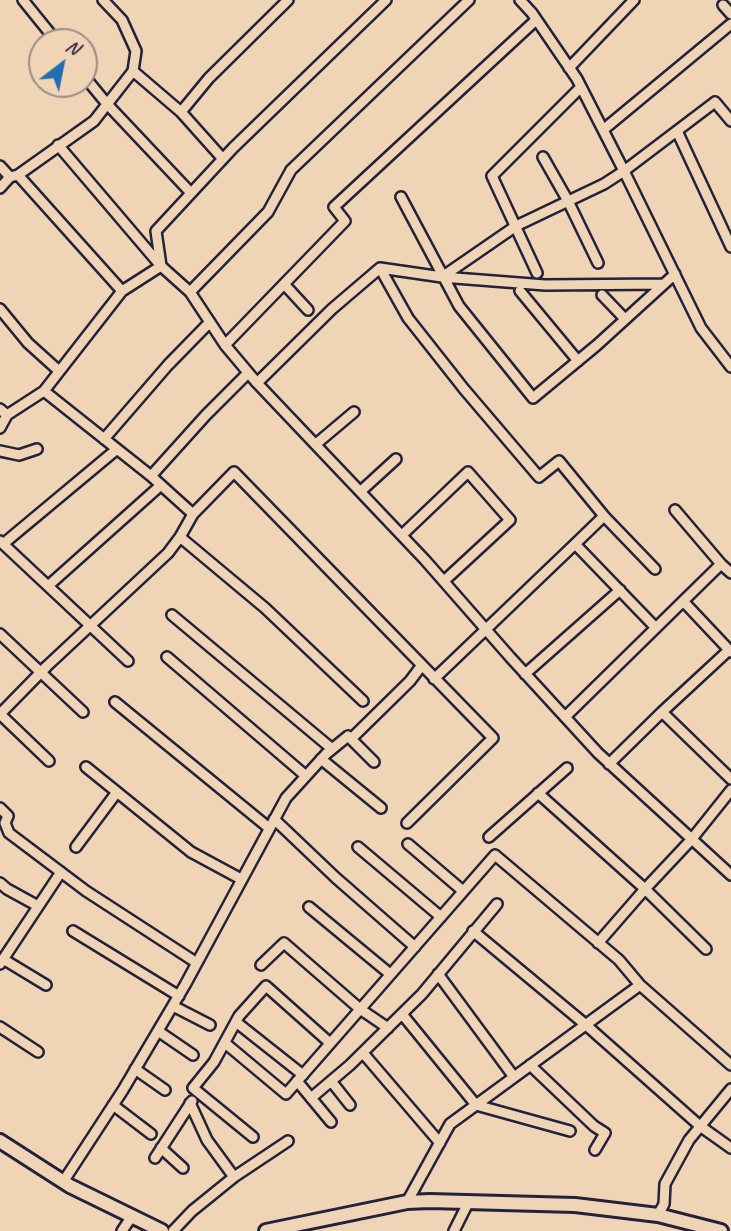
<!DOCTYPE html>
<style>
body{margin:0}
#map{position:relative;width:731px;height:1231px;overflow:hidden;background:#efd4b6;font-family:Caveat,sans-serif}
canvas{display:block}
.north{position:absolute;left:28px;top:28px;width:70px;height:70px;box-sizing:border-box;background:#efd4b6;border:2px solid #9d8d85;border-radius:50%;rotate:32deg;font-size:19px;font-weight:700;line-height:28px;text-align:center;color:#22223b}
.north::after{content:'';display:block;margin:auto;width:24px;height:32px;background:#1f6fb2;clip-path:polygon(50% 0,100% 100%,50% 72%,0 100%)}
</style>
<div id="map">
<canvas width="731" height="1231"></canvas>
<div class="north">N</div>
</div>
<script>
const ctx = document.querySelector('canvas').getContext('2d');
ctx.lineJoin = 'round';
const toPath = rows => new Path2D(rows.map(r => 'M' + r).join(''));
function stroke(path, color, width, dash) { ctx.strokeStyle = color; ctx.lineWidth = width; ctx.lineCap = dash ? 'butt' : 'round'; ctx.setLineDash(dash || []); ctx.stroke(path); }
const minor = toPath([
 [23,0,57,42],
 [520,0,532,13,577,79,624,171,604,184,516,226,442,277,380,268,408,318,464,389,539,477,559,461,604,516,575,544,656,628],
 [723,5,731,14],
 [569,68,634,0],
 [133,71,181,112],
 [84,76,107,104,191,193],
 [731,121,715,102,624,171,701,328,731,367],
 [603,130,731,24],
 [677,131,731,247],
 [58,145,161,266,156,231,233,148,386,0],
 [543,157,568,201,598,263],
 [223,159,181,112,209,78,288,0],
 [0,166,10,177,18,175,122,291,44,391],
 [18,175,94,121,133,71,136,51,122,20,103,0],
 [0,188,10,177],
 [401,197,459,306,533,398,597,345,675,274],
 [537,273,492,176,581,87],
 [442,277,545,285,664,284],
 [284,284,308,310],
 [122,291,161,266,190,292,225,345,257,383,425,560,510,657,598,753,731,875],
 [520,291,578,361],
 [190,292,268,212,291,170,469,0],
 [602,295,625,319],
 [0,309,28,343,59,371],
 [225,345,345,221,334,207,536,20],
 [257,383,332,309,380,268],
 [0,409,7,415,0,428],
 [104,439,168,365,210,322],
 [316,444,354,412],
 [0,451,19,455,37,449],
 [151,476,206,415,248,373],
 [361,491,396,459],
 [675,510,721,564],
 [193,514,234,472,493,738,407,823],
 [604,516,655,569],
 [402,535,468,472,510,520,444,581],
 [180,537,265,608,363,701],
 [0,541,128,661],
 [3,544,117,449],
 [48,586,161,485],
 [683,601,731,652],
 [172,615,331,748],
 [0,634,83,712],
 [167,657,306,776],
 [525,674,620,590],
 [434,679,575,544],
 [115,702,269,828],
 [662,712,729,650],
 [0,714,47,666,168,553,180,537,193,514,151,476,44,391,7,415],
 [0,714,49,761],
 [565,717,721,564,731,573],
 [351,739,410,681,422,665],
 [321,759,381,808],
 [609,764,662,712,731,779],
 [86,767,191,852,241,879],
 [538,793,645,889,691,840,731,790],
 [0,808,8,816,5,823,9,833,86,891,197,963],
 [274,819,336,878,415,947],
 [489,837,567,768],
 [408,844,463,891],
 [76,847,117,792],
 [358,847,441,917],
 [0,883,7,889,38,906],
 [309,907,390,974],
 [73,931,179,996],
 [473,931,586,1025,700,1126,731,1148],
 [598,943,645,889,706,949],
 [3,959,46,985],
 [0,964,61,872],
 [261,965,284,943,360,1009,388,1028],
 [438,974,514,1077],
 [640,985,731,1065],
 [173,1006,210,1025],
 [402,1014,476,1105,570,1131],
 [236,1022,303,1075],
 [0,1027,38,1052],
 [158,1031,193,1055],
 [225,1043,286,1094,495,855,619,960,640,985,450,1124,407,1202],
 [363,1053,440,1143],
 [530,1065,594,1126,605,1133,595,1150],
 [135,1069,165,1090],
 [297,1081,331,1122],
 [331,1081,350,1105],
 [311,1098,350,1065,422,994,497,904],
 [190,1103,207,1140,234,1177],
 [113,1105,151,1134],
 [253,1137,193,1088,214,1062,239,1016,266,986,330,1043],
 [161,1148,183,1168],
 [155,1158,192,1101],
 [63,1182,123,1090,185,985,286,798,326,754,348,736,374,762],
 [658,1215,664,1204,665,1184,689,1140,731,1089],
 [122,1231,132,1216],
 [173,1231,192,1211,234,1177,288,1141],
 [454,1231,469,1201]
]);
const secondary = toPath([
 [0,1141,70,1186,162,1231],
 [266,1231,407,1202,430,1201,575,1205,658,1215,721,1231]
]);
stroke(minor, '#22223b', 14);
stroke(secondary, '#22223b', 18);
stroke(minor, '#efd4b6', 9);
stroke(secondary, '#efd4b6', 12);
</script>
